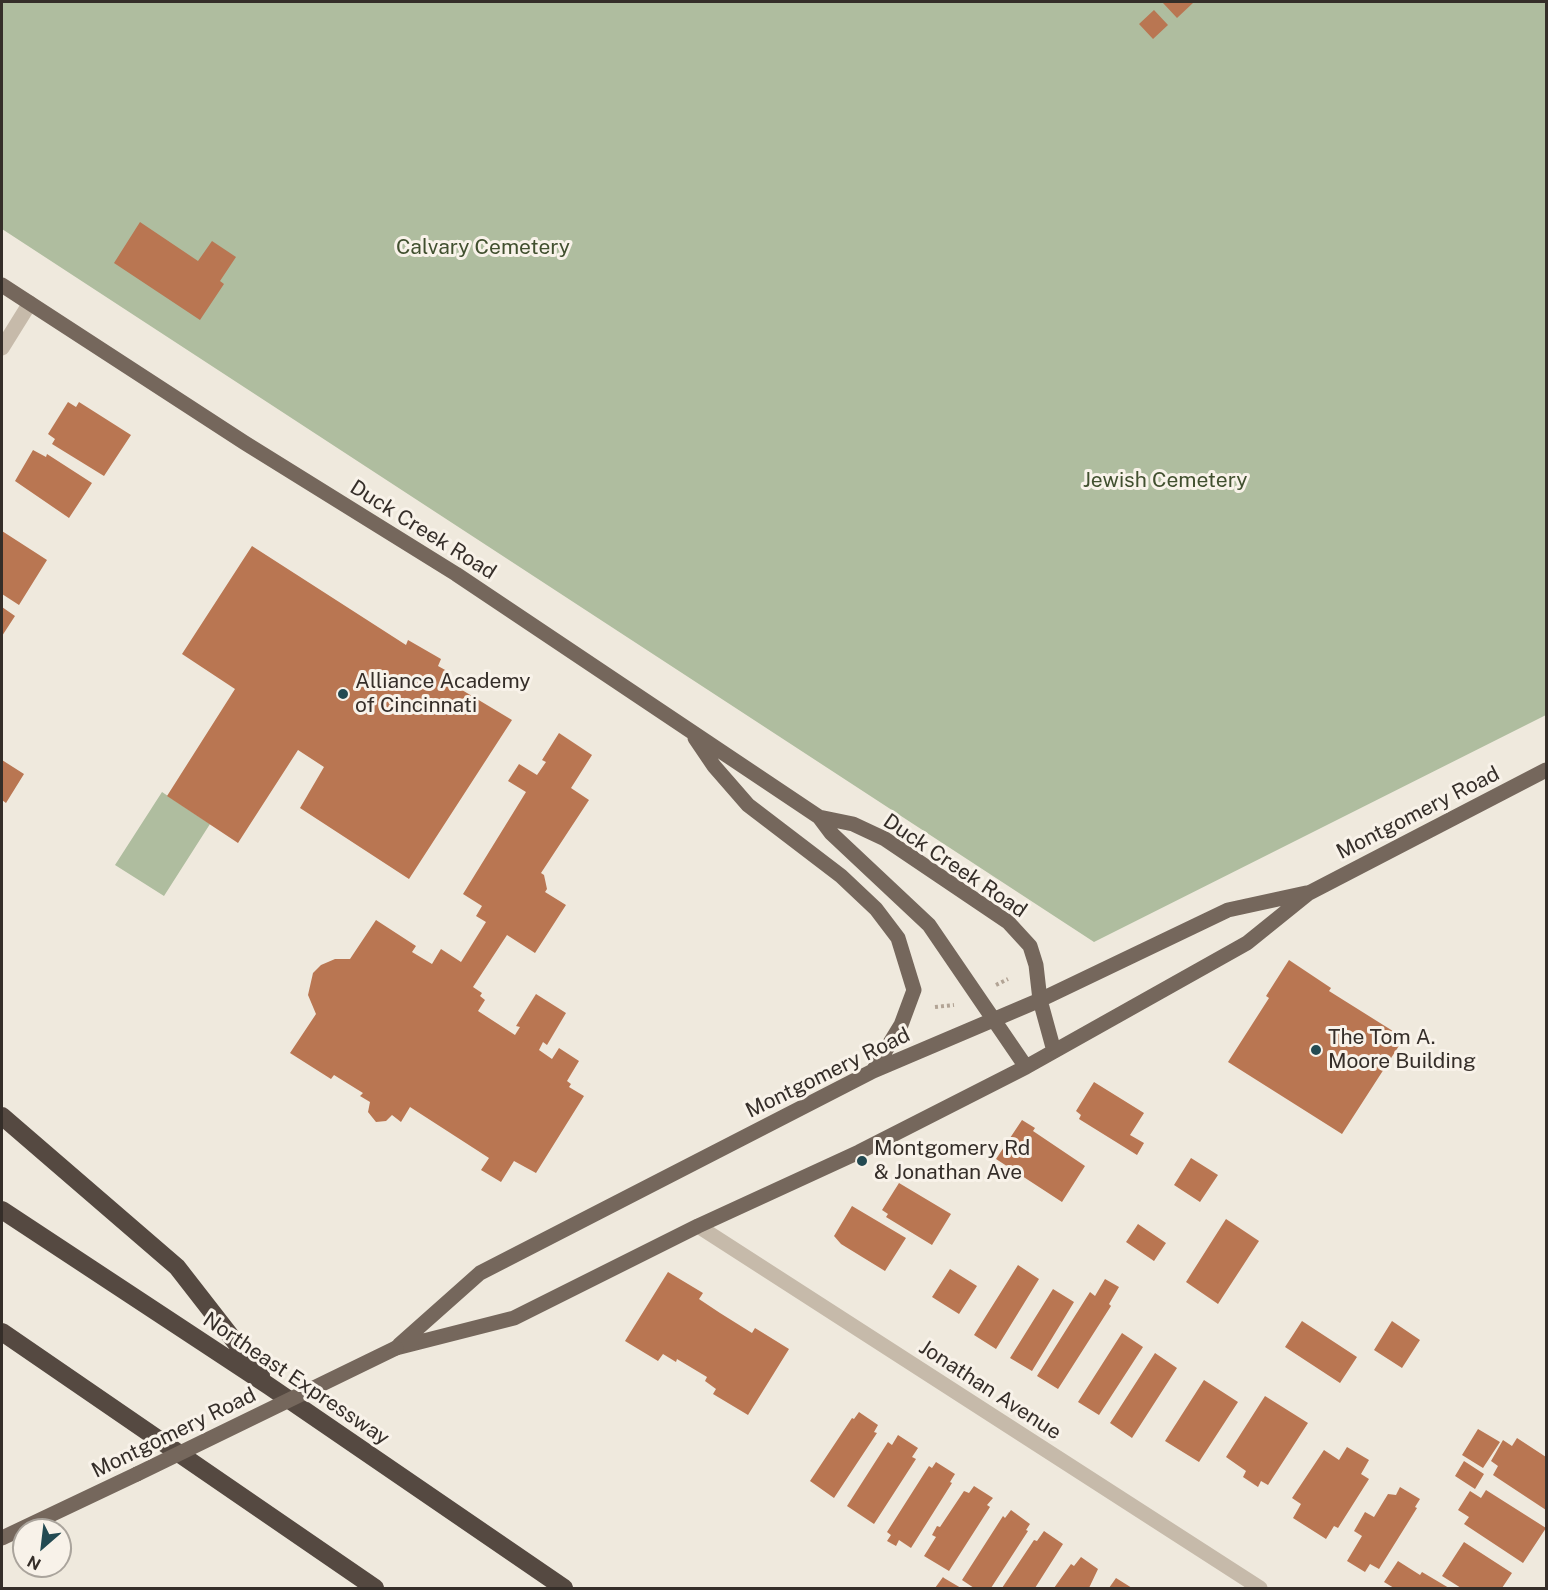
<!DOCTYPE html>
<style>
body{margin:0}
#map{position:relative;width:1548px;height:1590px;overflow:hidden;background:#efe9dd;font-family:"Public Sans",sans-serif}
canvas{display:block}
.frame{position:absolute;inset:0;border:3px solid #352e29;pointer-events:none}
.north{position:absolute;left:12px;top:1518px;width:60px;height:60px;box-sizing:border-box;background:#f8f2e9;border:2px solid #aaa49c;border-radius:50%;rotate:208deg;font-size:16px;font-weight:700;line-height:24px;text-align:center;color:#352e29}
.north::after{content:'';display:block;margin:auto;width:21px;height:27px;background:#234a52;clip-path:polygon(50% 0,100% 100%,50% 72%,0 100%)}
</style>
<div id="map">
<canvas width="1548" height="1590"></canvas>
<div class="frame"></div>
<div class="north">N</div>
</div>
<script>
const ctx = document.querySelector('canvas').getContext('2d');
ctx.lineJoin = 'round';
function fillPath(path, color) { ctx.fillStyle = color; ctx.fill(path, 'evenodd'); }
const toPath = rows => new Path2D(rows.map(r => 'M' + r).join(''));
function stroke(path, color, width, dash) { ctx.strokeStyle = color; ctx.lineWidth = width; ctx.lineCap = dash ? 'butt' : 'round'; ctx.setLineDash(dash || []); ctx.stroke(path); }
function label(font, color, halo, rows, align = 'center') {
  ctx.font = font + ' "Public Sans",sans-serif'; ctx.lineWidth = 6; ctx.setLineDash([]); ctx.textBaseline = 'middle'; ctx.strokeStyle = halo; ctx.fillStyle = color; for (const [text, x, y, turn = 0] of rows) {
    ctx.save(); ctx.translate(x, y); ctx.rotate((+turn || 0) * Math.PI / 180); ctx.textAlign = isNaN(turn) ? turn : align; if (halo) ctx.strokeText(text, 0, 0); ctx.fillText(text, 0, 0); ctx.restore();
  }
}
const green = toPath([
 [2,2,1546,2,1546,715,1094,942,2,229],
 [162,792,210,824,164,896,115,865]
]);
const building = toPath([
 [1165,2,1194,2,1177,18,1163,3],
 [1154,10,1168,25,1153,39,1139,24],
 [140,222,198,261,212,241,236,257,220,281,224,284,200,320,114,263],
 [68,402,76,407,79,402,131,435,104,476,52,444,55,439,48,434],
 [33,450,46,457,47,454,92,483,69,518,15,481],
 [2,531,47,560,19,605,2,594],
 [252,546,406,645,408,640,441,659,438,666,447,671,442,678,512,720,409,879,300,808,324,767,298,750,238,843,167,796,235,689,182,654],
 [2,607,15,616,2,636],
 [559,733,592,755,571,788,589,800,541,873,544,875,547,889,545,892,566,905,535,953,507,935,473,987,482,993,480,996,485,1000,478,1011,515,1035,520,1027,516,1026,536,994,566,1013,547,1045,543,1042,539,1050,552,1059,559,1048,579,1061,567,1081,571,1084,569,1087,584,1096,536,1173,514,1161,501,1182,481,1170,489,1158,410,1107,401,1122,392,1115,386,1121,376,1122,368,1112,370,1102,360,1096,363,1093,334,1075,331,1079,290,1053,316,1014,308,995,313,973,321,965,335,959,350,959,376,920,416,946,412,952,432,964,441,949,461,962,486,922,476,916,482,906,463,894,526,792,508,781,519,764,537,775,546,762,542,760],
 [2,760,24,774,6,803,2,800],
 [1289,960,1331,988,1329,991,1404,1038,1342,1134,1228,1062,1269,998,1266,996],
 [1094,1082,1144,1113,1130,1135,1144,1143,1137,1155,1079,1119,1081,1115,1076,1111],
 [1022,1120,1035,1128,1033,1131,1085,1166,1062,1202,996,1159],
 [1191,1158,1218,1175,1200,1202,1174,1185],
 [899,1183,951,1214,932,1245,886,1217,888,1214,882,1210],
 [852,1206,906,1238,885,1271,841,1244,834,1236],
 [1226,1219,1259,1241,1218,1304,1186,1282],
 [1138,1224,1166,1243,1154,1261,1126,1242],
 [1018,1265,1039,1279,996,1349,974,1335],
 [950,1269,977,1286,959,1314,932,1297],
 [668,1272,703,1293,699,1299,720,1313,752,1333,755,1328,789,1349,748,1415,713,1394,716,1389,705,1381,707,1377,677,1359,676,1362,663,1354,658,1361,625,1341],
 [1105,1279,1119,1287,1109,1304,1111,1306,1058,1389,1037,1376,1090,1292,1095,1296],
 [1053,1289,1074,1302,1032,1371,1010,1358],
 [1302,1321,1357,1357,1340,1383,1285,1347],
 [1392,1321,1420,1340,1402,1368,1374,1350],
 [1122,1333,1143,1347,1099,1415,1078,1402],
 [1155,1353,1177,1368,1132,1438,1110,1423],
 [1204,1380,1238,1402,1199,1462,1165,1441],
 [1265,1396,1308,1423,1268,1485,1261,1481,1258,1487,1243,1477,1246,1471,1226,1457],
 [859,1412,878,1425,874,1432,877,1433,834,1498,810,1481,852,1418,854,1419],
 [1478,1429,1500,1442,1483,1468,1462,1455],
 [898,1435,918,1448,912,1457,916,1459,874,1524,847,1506,888,1442,892,1445],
 [1517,1438,1546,1457,1546,1510,1493,1475,1498,1466,1491,1461,1503,1440,1512,1446],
 [1347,1447,1369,1460,1361,1474,1369,1479,1338,1528,1334,1526,1326,1539,1293,1518,1301,1504,1292,1498,1324,1450,1339,1460],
 [1464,1461,1484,1474,1475,1489,1455,1476],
 [936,1462,955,1474,950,1482,952,1483,911,1548,899,1540,896,1546,887,1541,891,1535,887,1532,929,1466,932,1468],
 [974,1486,993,1498,987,1505,990,1507,949,1571,924,1556,936,1537,932,1535,937,1526,940,1527,964,1491,969,1493],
 [1400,1487,1420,1499,1415,1507,1417,1508,1379,1569,1370,1564,1365,1572,1347,1561,1362,1536,1354,1531,1365,1512,1374,1517,1388,1494,1396,1495],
 [1486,1490,1546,1528,1523,1563,1464,1524,1469,1517,1458,1510,1470,1491,1481,1498],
 [1011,1510,1030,1524,1026,1530,1028,1531,991,1588,974,1588,962,1580,1003,1516,1005,1518],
 [1044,1531,1063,1544,1035,1588,1002,1588,1034,1540,1037,1541],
 [1464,1542,1512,1573,1502,1588,1461,1588,1442,1576],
 [1081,1557,1098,1569,1089,1588,1054,1588,1071,1564,1074,1566],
 [1398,1561,1420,1575,1422,1572,1449,1588,1394,1588,1384,1582],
 [943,1577,944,1578,961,1588,935,1588],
 [1116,1578,1132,1588,1109,1588]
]);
const path = toPath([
 [996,985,1008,979],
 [935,1007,954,1005]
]);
const minor = toPath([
 [2,348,30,303],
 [698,1226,1260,1588]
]);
const major = toPath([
 [2,285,245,443,456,574,819,817,831,833,929,925,1026,1067],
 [695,738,714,766,748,805,841,876,876,909,898,938,914,990,901,1025,873,1071],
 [819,817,853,824,885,839,1008,922,1030,946,1036,965,1040,1000,1054,1051],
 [399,1345,480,1273,873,1071,1040,1000,1228,910,1306,893],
 [396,1348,514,1318,698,1226,859,1152,1026,1067,1247,943,1309,893,1546,770],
 [2,1538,137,1474]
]);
const highway = toPath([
 [2,1116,177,1267,261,1375],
 [2,1210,269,1386,564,1588],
 [2,1332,375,1588]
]);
const majorBridge = toPath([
 [137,1474,396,1348]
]);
const markers = [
 [343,694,6,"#234a52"],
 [1316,1050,6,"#234a52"],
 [862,1161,6,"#234a52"]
];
const parkNames = [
 ["Calvary Cemetery",483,248],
 ["Jewish Cemetery",1165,481]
];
const streetNames = [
 ["Duck Creek Road",423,530,32],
 ["Montgomery Road",1418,813,-27],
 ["Duck Creek Road",955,866,34],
 ["Montgomery Road",828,1073,-26],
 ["Northeast Expressway",296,1379,34],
 ["Jonathan Avenue",990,1390,33],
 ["Montgomery Road",174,1433,-26]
];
const poiNames = [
 ["Alliance Academy",355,682],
 ["of Cincinnati",355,706],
 ["The Tom A.",1328,1038],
 ["Moore Building",1328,1062],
 ["Montgomery Rd",874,1149],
 ["& Jonathan Ave",874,1173]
];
fillPath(green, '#afbd9f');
fillPath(building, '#b97652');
stroke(path, '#b2a495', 4, [3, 3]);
stroke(minor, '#c6baaa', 15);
stroke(major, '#75675c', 15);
stroke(highway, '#554941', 18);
stroke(majorBridge, '#75675c', 15);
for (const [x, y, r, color] of markers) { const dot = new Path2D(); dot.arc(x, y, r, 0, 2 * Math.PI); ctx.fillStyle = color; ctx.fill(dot); stroke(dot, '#f8f2e9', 2); }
label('21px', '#41502f', '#f8f2e9', parkNames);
label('21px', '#352e29', '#f8f2e9', streetNames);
label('21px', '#352e29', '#f8f2e9', poiNames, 'left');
</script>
